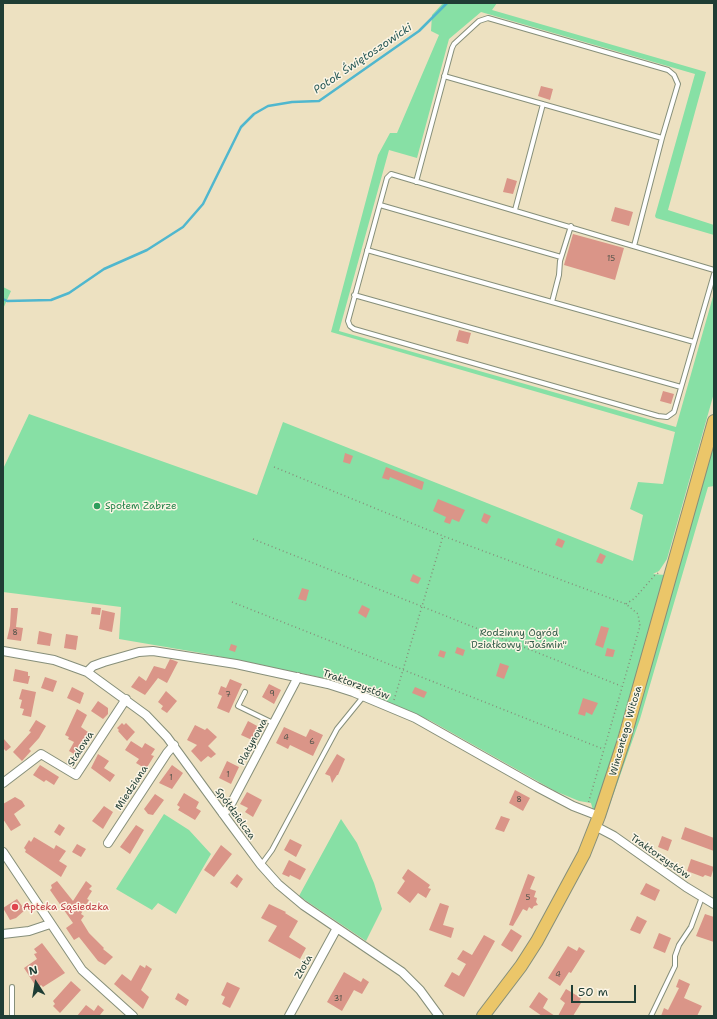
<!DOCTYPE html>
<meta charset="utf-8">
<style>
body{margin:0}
#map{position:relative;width:717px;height:1019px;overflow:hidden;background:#ede1c1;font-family:"Shantell Sans",sans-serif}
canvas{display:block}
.frame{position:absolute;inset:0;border:4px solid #1f3d34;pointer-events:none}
.north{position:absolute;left:16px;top:963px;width:40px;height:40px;-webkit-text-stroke:3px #fcf5e5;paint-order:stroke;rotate:348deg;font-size:11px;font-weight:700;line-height:16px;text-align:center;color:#1f3d34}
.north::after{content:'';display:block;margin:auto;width:14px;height:18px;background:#1f3d34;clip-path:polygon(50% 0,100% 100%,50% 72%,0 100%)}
.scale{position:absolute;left:571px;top:985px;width:65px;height:18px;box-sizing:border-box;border:2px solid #1f3d34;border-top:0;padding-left:5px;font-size:12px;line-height:14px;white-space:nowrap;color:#1f3d34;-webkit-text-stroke:3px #fcf5e5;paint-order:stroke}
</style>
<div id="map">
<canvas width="717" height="1019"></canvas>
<div class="frame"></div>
<div class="north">N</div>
<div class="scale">50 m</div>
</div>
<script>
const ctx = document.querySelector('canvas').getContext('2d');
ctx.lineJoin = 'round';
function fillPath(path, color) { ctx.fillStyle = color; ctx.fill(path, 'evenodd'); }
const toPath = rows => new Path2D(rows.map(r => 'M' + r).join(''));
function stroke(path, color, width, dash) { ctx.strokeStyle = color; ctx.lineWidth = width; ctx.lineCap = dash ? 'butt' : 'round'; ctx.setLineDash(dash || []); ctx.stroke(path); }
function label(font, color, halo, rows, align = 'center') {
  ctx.font = font + ' "Shantell Sans",sans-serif'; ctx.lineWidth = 3; ctx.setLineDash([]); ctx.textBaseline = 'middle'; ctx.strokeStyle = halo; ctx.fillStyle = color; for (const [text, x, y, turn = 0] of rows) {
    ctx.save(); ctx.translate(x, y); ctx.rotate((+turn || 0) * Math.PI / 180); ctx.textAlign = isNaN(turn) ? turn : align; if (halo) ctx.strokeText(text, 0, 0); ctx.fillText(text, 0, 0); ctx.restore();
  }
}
const green = toPath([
 [443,3,497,3,492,10,706,72,668,210,714,225,714,235,656,218,655,216,695,74,481,12,449,39,417,158,389,150,339,331,676,427,714,293,714,393,667,559,659,571,653,574,665,575,598,805,593,810,591,803,579,801,555,791,431,721,333,680,207,654,119,639,121,607,3,592,3,469,29,414,257,495,283,422,633,561,643,515,630,509,638,482,663,484,675,432,331,332,378,155,390,133,397,133,439,35,431,31,432,15],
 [3,287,11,291,3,309],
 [714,441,714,486,708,487,640,719,604,821],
 [164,814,189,830,211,854,176,914,158,903,152,910,116,889],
 [341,819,357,843,374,883,382,909,366,941,299,896]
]);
const stream = toPath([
 [3,299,7,301,51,300,69,293,104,269,147,250,183,227,203,204,241,127,254,114,268,106,292,102,319,101,419,31,447,3]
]);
const building = toPath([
 [541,86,553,89,550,100,538,96],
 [507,178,517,181,513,194,503,192],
 [615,207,633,212,629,226,611,221],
 [573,234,624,248,615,280,564,265],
 [459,330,471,333,468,344,456,341],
 [663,391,674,394,671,404,660,401],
 [345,453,353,456,350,464,343,462],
 [386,467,424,482,422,490,390,477,389,480,382,478],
 [438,499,465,510,459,522,452,519,450,524,444,522,446,517,433,511],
 [484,513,491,516,487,524,481,521],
 [558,538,565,541,562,548,555,545],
 [600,553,606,556,602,564,596,562],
 [413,574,421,578,418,584,410,581],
 [302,588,309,590,306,601,298,599],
 [362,605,370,609,366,618,358,613],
 [92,607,101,608,100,615,91,614],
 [11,608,18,608,16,627,23,628,21,641,7,639,10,626],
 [102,610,115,613,112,632,99,629],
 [601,626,609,628,603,648,595,645],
 [39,631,52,634,50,646,37,644],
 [66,634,78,636,76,650,64,648],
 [231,644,237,646,235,652,229,650],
 [457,647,465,650,463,656,455,653],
 [607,648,615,650,613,657,605,656],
 [440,650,446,652,444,658,438,656],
 [170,659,178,662,167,683,158,678,145,695,131,687,139,676,146,681,154,666,165,669],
 [500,663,509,666,504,679,496,676],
 [15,669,28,672,28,676,30,676,28,684,13,681],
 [45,677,57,681,53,692,41,688],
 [230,679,242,684,229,713,217,708,222,696,218,694,221,686,226,688],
 [269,684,281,690,274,704,262,697],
 [72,687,84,693,80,704,67,698],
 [415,687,427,692,424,698,412,693],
 [22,689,36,692,31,717,22,715,24,709,20,708,22,700,19,699],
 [166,691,177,701,167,713,161,709,163,706,158,702],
 [583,698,598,703,592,715,586,712,585,716,578,714],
 [98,701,108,708,108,714,103,719,91,711],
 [77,709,87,715,81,727,92,735,79,757,69,751,74,742,68,739,69,737,65,735],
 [36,720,46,726,39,738,29,749,31,751,22,761,13,752,31,732,29,731],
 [248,721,259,727,252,740,241,735],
 [122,723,124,725,126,723,135,732,127,741,118,731,119,730,117,728],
 [195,725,205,730,207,728,217,737,208,746,216,754,211,758,208,756,201,762,191,751,197,745,187,740],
 [284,727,306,737,310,729,323,735,313,756,290,745,288,749,276,743],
 [3,738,11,747,6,751,3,748],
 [131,741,142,748,145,743,155,749,151,755,154,756,146,769,136,763,139,759,125,750],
 [98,754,109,761,104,768,115,775,110,782,91,768],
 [337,754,345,759,338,775,337,775,332,783,330,776,325,774],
 [227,761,239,767,231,784,219,778],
 [40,765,59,777,54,785,46,780,44,782,33,775],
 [172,765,183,773,172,789,159,783],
 [515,790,530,798,523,811,509,803],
 [247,792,262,800,253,817,245,812,248,808,240,804],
 [184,793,199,802,196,808,201,811,195,820,178,810,180,807,177,805],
 [155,794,164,800,153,815,148,814,144,809],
 [15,797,22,801,25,806,14,814,21,825,11,831,3,819,3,804],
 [104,806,113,812,103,829,92,821],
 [501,816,510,819,504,832,495,829],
 [59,824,65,828,60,836,54,832],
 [136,825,144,830,130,854,120,847],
 [685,827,714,838,714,851,681,839],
 [662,836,672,840,668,851,658,847],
 [34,837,54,849,56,845,66,851,59,861,67,866,61,877,25,852,26,850,24,848,29,840,31,842],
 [290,839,302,845,296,857,284,850],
 [77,844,86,849,81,857,72,852],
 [221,845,232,854,214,877,204,870],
 [691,859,714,867,711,877,705,875,703,877,687,871],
 [289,860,306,869,300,880,290,875,289,877,282,874],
 [408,869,430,885,428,888,431,889,426,898,418,893,410,903,397,893,405,881,402,878],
 [237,874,243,879,237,888,230,883],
 [528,874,535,877,530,889,536,891,534,897,537,898,536,902,538,905,534,906,532,909,529,907,527,911,523,909,513,926,509,925],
 [57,881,73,901,86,881,92,886,89,889,92,891,87,899,89,900,81,914,84,916,81,920,89,933,104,948,103,949,113,957,105,965,98,961,79,937,74,940,66,928,73,923,50,890,52,888,51,885],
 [646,883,660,890,655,901,640,894],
 [17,899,25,910,16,918,10,920,3,908],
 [440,903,449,906,443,925,454,928,451,938,429,930],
 [269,904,286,912,285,913,298,921,289,937,306,948,300,959,268,941,277,926,261,918],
 [705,914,714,917,714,942,696,936],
 [637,916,647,921,640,934,630,930],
 [511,929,522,936,512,952,501,945],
 [659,933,671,938,665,953,653,948],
 [484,935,495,941,464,997,444,986,452,972,459,976,466,964,457,959,463,950,472,955],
 [42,943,65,973,43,987,41,985,37,988,24,968,37,959,34,954,37,953,34,949],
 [568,946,577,951,579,947,585,951,571,973,569,972,560,986,548,978],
 [140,965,145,968,146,965,152,969,141,990,149,997,143,1009,114,984,122,974,131,981],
 [344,972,361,982,363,978,369,982,362,994,354,990,342,1011,327,1002],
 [679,979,690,984,684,998,702,1006,697,1016,661,1016,664,1008,668,1010,679,988,676,987],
 [71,981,81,990,60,1013,53,1006,55,1004,53,1001],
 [227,982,240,988,230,1008,222,1004,225,997,221,995],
 [566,989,581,998,579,1002,581,1003,573,1016,558,1016,565,1003,560,999],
 [539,992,548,999,543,1008,555,1016,542,1016,529,1007],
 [178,993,189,1000,186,1006,175,999],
 [86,1005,94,1011,98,1005,104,1010,100,1015,102,1016,77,1016]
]);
const path = toPath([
 [274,467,443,536,626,604,638,614,640,626,588,804],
 [253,539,621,686],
 [232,602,603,749],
 [626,604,635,598,655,575,660,572],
 [394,700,443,536]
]);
const lane = toPath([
 [444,76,662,138],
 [416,182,452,48,454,44,479,21,488,18,668,70,674,75,678,84,662,138,634,246],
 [380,205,561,257],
 [515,210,543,104],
 [367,250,694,342],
 [714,270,391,174,387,178,348,321,350,326,354,329,658,416,667,417,674,412,714,274],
 [354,295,681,387],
 [552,302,559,275,560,261,571,226],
 [245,692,238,706,273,723],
 [261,865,272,850,337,729,363,697],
 [12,987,12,1016],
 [651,1016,675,966,675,956,679,945,691,927,702,897]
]);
const street = toPath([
 [3,651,54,660,87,672,146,715,167,737,229,822,261,865,278,884,303,905,402,972,420,990,439,1016],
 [87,672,93,666,104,662,139,652,153,651,236,664,328,684,353,692,415,718,537,787,573,806,599,816],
 [3,783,41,754,76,775,126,699],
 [223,814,230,806,298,677],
 [595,826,614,836,686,887,714,904],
 [108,843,167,753,174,745],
 [3,852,82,970,133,1016],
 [3,934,29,931,50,924],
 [289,1016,337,928]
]);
const primary = toPath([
 [483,1016,521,966,537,941,584,854,599,816,624,740,714,421]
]);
const markers = [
 [97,506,4,"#2e9e5b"],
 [15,907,4,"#e0444e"]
];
const numberNames = [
 ["15",611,259],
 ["8",15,633],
 ["9",272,694],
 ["7",228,695],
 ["4",286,738],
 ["6",312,742],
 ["1",228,775],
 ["1",171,778],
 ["8",519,800],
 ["5",528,898],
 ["4",558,975],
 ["31",338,999]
];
const leisureNames = [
 ["Społem Zabrze",105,506]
];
const parkNames = [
 ["Rodzinny Ogród",519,633],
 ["Działkowy \"Jaśmin\"",519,645]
];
const streetNames = [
 ["Traktorzystów",356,685,20],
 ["Wincentego Witosa",626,731,-74],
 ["Platynowa",253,742,-62],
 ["Stalowa",81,749,-57],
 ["Miedziana",132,788,-57],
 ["Spółdzielcza",235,814,54],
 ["Traktorzystów",660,857,35],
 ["Złota",304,967,-61]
];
const healthNames = [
 ["Apteka Sąsiedzka",23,907]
];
const waterNames = [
 ["Potok Świętoszowicki",363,59,-34]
];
fillPath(green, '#87e0a5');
stroke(stream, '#50b7ce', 2.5);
fillPath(building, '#da9588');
stroke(lane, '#868f7a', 6);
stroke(street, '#868f7a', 10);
stroke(primary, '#868f7a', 14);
stroke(path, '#868f7a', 1.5, [1, 3]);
stroke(lane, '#fff', 4);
stroke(street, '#fff', 8);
stroke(primary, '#ebc669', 12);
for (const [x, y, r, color] of markers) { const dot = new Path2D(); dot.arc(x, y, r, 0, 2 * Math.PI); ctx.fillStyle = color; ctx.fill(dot); stroke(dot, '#fcf5e5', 1.5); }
label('8px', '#4e5349', null, numberNames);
label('10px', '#27864d', '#fcf5e5', leisureNames, 'left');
label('10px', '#345e4b', '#fcf5e5', parkNames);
label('10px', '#1f3d34', '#fcf5e5', streetNames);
label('10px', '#be3a42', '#fcf5e5', healthNames, 'left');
label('italic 11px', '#2b5c5a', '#fcf5e5', waterNames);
</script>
